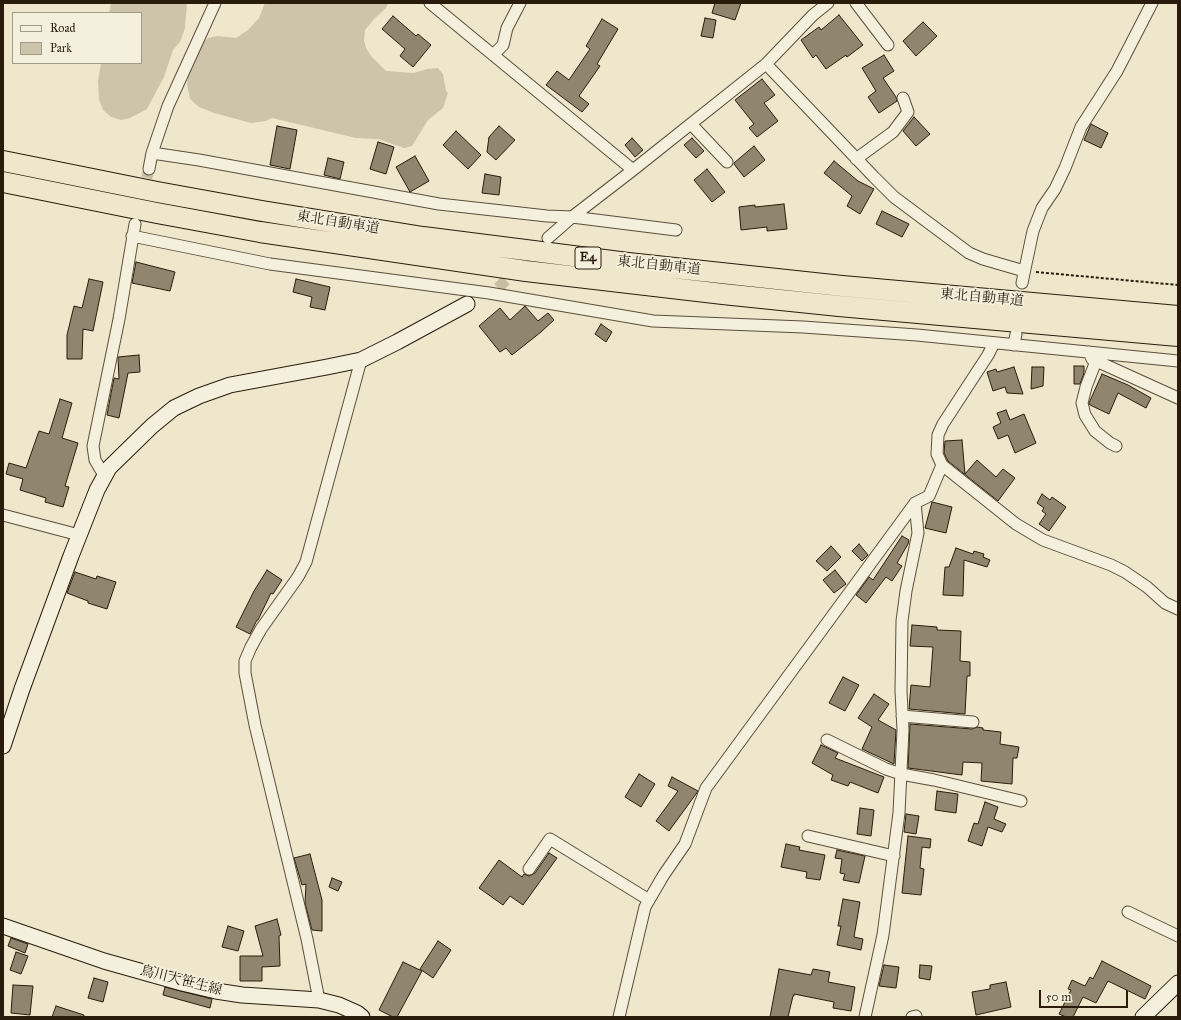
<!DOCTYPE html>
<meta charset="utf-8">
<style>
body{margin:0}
#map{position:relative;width:1181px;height:1020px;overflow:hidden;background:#efe7cc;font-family:"IM FELL Great Primer",serif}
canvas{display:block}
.frame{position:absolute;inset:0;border:4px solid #291c0b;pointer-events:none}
.legend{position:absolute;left:12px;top:12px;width:130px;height:52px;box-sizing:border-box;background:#f5efde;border:1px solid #a39b8a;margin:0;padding:5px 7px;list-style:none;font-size:12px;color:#291c0b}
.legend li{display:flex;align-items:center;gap:8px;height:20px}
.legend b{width:20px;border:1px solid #a39b8a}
.scale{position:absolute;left:1039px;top:990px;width:89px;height:18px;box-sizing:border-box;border:2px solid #291c0b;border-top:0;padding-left:5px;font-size:12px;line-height:14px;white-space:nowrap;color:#291c0b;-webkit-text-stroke:3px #f5efde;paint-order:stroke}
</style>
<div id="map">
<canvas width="1181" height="1020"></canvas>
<div class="frame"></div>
<ul class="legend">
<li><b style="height:5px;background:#f5efde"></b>Road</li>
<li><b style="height:11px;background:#cdc4ab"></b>Park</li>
</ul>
<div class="scale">50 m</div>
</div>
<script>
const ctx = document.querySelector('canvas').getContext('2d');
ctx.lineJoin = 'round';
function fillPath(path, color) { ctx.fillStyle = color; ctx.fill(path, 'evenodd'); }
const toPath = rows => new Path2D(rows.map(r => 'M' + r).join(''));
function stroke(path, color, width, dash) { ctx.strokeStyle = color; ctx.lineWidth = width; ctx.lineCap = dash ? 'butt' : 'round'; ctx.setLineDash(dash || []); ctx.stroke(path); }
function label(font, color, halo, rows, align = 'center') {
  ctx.font = font + ' "IM FELL Great Primer","Noto Serif JP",serif'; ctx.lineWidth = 3.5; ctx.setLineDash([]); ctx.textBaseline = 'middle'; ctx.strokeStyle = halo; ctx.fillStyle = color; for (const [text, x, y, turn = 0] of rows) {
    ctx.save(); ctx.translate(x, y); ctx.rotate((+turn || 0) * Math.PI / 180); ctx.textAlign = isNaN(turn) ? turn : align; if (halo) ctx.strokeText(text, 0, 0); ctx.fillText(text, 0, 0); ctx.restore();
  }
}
const green = toPath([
 [111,3,187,3,185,28,180,42,173,50,164,77,147,109,130,118,121,120,111,117,103,110,99,99,98,81,101,63,141,63,141,13,109,13],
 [265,3,388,3,386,8,374,19,365,30,364,40,366,48,371,56,386,71,414,73,427,69,438,68,443,74,446,91,448,93,443,108,428,120,412,146,404,148,378,139,356,138,272,118,266,121,251,123,214,113,199,107,190,99,187,84,189,71,203,42,208,38,218,36,236,38,248,30,259,18]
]);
const building = toPath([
 [715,3,741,3,735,20,712,13,715,3],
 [839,15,863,45,847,57,846,55,826,69,816,55,813,58,801,40,819,27,821,30,839,15],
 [393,16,416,36,418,34,431,45,413,67,400,56,405,49,382,29,393,16],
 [705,18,716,20,713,38,701,36,705,18],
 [602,19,618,29,597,64,600,66,579,96,589,104,582,112,546,85,557,71,569,80,590,49,586,46,602,19],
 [923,22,937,36,916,56,903,41,923,22],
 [884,55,894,71,883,78,896,97,897,101,879,113,868,97,876,91,862,68,884,55],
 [762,79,775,95,764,103,778,121,757,137,749,128,754,124,735,100,762,79],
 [914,117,930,134,916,146,903,131,914,117],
 [1091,124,1108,133,1101,148,1084,140,1091,124],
 [277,126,297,130,290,169,270,165,277,126],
 [499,126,515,140,496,160,487,152,489,137,499,126],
 [456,131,481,155,468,169,443,145,456,131],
 [632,138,643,150,635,157,625,145,632,138],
 [692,138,704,151,696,158,684,145,692,138],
 [378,142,394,147,386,174,370,169,378,142],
 [754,146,765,160,744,177,734,164,734,163,754,146],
 [415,156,429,181,410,192,396,167,415,156],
 [328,158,344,162,340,179,324,175,328,158],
 [834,161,858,181,874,189,860,214,847,206,852,196,824,173,834,161],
 [707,169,725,192,712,202,694,180,707,169],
 [485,174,501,177,499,195,482,193,485,174],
 [784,204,787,229,767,231,767,227,741,230,739,207,755,205,755,207,784,204],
 [882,211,909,224,902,237,876,224,882,211],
 [136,262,175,272,170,291,132,283,136,262],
 [89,279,103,282,93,331,83,329,82,359,67,359,67,335,74,306,82,308,89,279],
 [296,279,330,287,325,310,310,307,312,297,293,292,296,279],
 [525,306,538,321,548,313,554,320,541,332,512,355,506,348,500,352,479,326,500,308,510,320,525,306],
 [601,324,612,332,606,342,595,334,601,324],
 [139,355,140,372,128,373,119,418,107,415,114,378,119,379,118,357,139,355],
 [1074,366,1084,366,1084,373,1080,384,1074,384,1074,366],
 [1014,367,1023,394,1007,393,1005,387,993,391,987,372,996,369,997,372,1014,367],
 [1032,367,1044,367,1043,386,1031,389,1032,367],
 [1102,374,1128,385,1151,398,1146,408,1118,393,1109,414,1090,405,1089,403,1102,374],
 [60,399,72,403,62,438,78,443,65,486,69,487,63,507,45,502,46,498,20,490,23,479,6,474,9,463,26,468,39,431,49,434,60,399],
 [1006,410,1010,420,1024,414,1036,443,1015,453,1008,435,998,439,993,427,1001,423,997,413,1006,410],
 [962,440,965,474,977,460,996,477,1003,469,1015,478,998,501,948,461,944,453,945,441,962,440],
 [1042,494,1050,500,1052,497,1066,507,1049,531,1039,524,1046,514,1042,511,1044,508,1037,503,1042,494],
 [932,502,952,507,946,533,925,528,932,502],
 [902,536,909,540,908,544,897,563,902,566,892,581,886,577,866,603,856,595,869,577,873,580,902,536],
 [859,544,868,555,862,561,852,551,859,544],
 [831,546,841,557,827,571,816,561,831,546],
 [956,548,973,554,974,551,984,554,983,557,990,560,987,567,964,560,963,596,943,595,945,567,949,567,956,548],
 [267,570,282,580,273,594,271,593,258,620,257,620,250,634,236,627,254,591,267,570],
 [835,570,846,584,834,593,823,580,835,570],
 [75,572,96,579,97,576,116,582,107,609,88,603,88,601,67,593,75,572],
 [912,625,937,627,937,630,961,631,960,661,970,662,970,676,967,676,965,714,909,709,911,685,930,687,933,647,910,646,912,625],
 [843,677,859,685,845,711,829,703,843,677],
 [874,694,889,704,878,720,896,730,894,764,862,749,872,727,858,718,874,694],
 [910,724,972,729,977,727,983,728,983,730,1001,732,1000,744,1019,747,1017,758,1013,758,1012,784,981,781,982,763,963,762,962,775,908,768,910,724],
 [821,745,838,753,835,758,884,777,878,793,850,782,848,786,831,780,833,775,812,763,821,745],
 [639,774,655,784,641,807,625,797,639,774],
 [672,777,698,791,696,794,669,831,656,821,678,791,668,786,672,777],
 [937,791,958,794,956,813,935,810,937,791],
 [985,802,998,807,994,819,1006,824,1002,832,988,827,982,846,968,841,974,823,978,824,985,802],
 [860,808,874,810,871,836,857,834,860,808],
 [906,814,919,816,916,834,904,832,906,814],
 [908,836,931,839,930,848,922,847,920,868,924,869,921,895,902,893,908,836],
 [786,844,800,847,799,850,825,855,820,880,806,878,807,872,781,867,786,844],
 [837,850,865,856,859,883,843,880,845,874,840,873,842,859,835,858,837,850],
 [549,853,557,858,523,905,510,896,503,905,479,888,499,860,522,877,524,874,529,876,535,873,549,853],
 [310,854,322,900,322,931,312,930,305,903,306,884,302,885,294,858,310,854],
 [332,878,342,882,338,891,329,887,332,878],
 [843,899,860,902,854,937,863,939,861,950,837,945,841,926,838,926,843,899],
 [277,919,281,935,279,936,280,966,262,967,262,981,240,981,240,956,263,956,255,926,277,919],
 [228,926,244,931,238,951,222,947,228,926],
 [11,938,28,944,25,953,8,946,11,938],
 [438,941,451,950,433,978,420,969,438,941],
 [16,952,28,956,21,974,10,970,16,952],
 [1102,961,1151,986,1145,999,1108,981,1096,1003,1083,997,1073,1017,1066,1017,1059,1014,1071,990,1068,989,1072,980,1085,986,1090,977,1093,979,1102,961],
 [403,962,422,971,397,1017,393,1017,379,1010,403,962],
 [884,965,899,967,896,988,879,986,884,965],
 [920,965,932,966,930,980,919,978,920,965],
 [779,969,811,975,813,969,830,972,828,982,855,987,851,1011,833,1008,834,1002,794,994,794,996,793,996,788,1017,770,1017,779,969],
 [94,978,108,982,103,1002,88,998,94,978],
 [1006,982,1011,1007,976,1015,972,992,990,989,990,985,1006,982],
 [13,985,33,986,30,1015,11,1013,13,985],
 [165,987,212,999,210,1008,163,995,165,987],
 [56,1006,84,1015,84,1017,52,1017,56,1006]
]);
const streetTunnel = toPath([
 [143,194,149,169],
 [498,288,548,238]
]);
const path = toPath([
 [1036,272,1178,285]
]);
const street = toPath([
 [430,3,633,170],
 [856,3,888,45],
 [493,55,503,45,507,28,520,3],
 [766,64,874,177,894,197,969,253,983,259,1024,271],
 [691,124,727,162],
 [152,153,199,160,439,204,547,216,572,217,676,230],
 [856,159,893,132,908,112,903,98],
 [149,169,152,153,168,106,215,3],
 [132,236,270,264,489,293,653,321,803,327,917,335,1178,361],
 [548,238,572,217,633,170,766,64,813,15,828,3],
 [1022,283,1033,231,1042,208,1055,189,1065,168,1081,127,1117,71,1152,3],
 [994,343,988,355,943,424,938,435,937,454,942,465,1016,524,1043,540,1111,565,1125,572,1147,587,1165,603,1178,609],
 [1014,345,1016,334],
 [1089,352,1092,359,1178,398],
 [1096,361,1086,387,1082,403,1085,415,1095,431,1110,443,1116,446],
 [105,477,95,460,93,446,119,319,135,224],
 [3,515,79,535],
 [902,716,973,722],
 [827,740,886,769,901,774,934,780,1021,801],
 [808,836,894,856],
 [529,869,550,839,649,900],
 [1128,912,1178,936],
 [319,1000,307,939,255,725,245,673,245,661,251,647,261,629,298,577,306,562,361,360],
 [619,1017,645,907,663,876,685,844,706,788,915,503],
 [865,1017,883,935,899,813,903,730,901,691,902,621,906,591,918,533,915,503,929,496,942,465],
 [912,1017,916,1016]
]);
const secondary = toPath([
 [3,746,22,689,71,556,97,490,109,468,152,426,174,408,199,396,230,385,327,367,361,360,397,342,467,304],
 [3,926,104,961,182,983,216,991,242,995,319,1000,339,1005,357,1013,362,1017],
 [1143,1017,1178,983]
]);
const highway = toPath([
 [3,161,157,192,262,211,423,237,628,263,842,286,1178,316],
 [3,182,157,213,260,232,526,271,723,294,839,306,1178,336]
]);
const shields = [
 [588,258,26]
];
const shieldNames = [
 ["E4",588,258]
];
const streetNames = [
 ["東北自動車道",338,223,9],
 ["東北自動車道",659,266,6],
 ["東北自動車道",982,298,5],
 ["鳥川大笹生線",181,981,14]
];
fillPath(green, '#cdc4ab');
fillPath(building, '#90866f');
stroke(building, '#291c0b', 1);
stroke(streetTunnel, '#c7bea5', 11, [11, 5.5]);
stroke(street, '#5a4f3b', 13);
stroke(secondary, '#291c0b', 17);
stroke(highway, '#291c0b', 22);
stroke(path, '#291c0b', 2, [3, 2]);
stroke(street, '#f5efde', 11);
stroke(secondary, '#f5efde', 15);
stroke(highway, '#efe7cc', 20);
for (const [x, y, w] of shields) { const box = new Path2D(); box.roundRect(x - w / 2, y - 11, w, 22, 3); ctx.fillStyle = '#f5efde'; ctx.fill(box); stroke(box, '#291c0b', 1); }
label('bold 13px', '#291c0b', null, shieldNames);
label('14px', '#291c0b', '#f5efde', streetNames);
</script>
